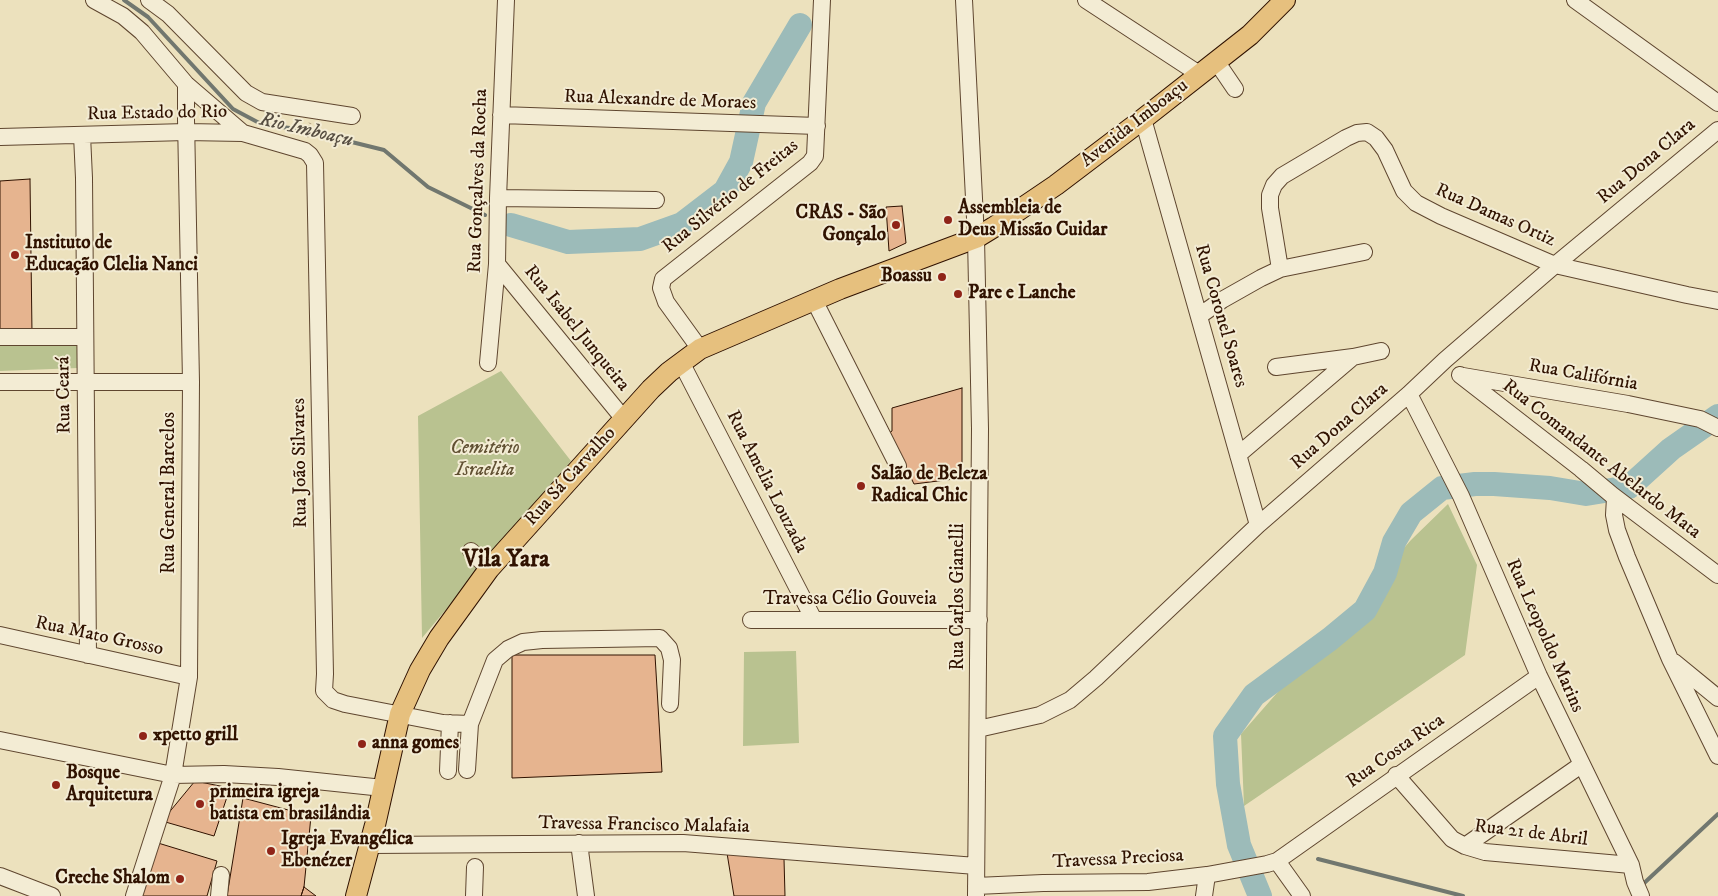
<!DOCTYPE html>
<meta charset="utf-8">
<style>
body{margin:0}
canvas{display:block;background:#ece1bd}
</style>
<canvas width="1718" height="896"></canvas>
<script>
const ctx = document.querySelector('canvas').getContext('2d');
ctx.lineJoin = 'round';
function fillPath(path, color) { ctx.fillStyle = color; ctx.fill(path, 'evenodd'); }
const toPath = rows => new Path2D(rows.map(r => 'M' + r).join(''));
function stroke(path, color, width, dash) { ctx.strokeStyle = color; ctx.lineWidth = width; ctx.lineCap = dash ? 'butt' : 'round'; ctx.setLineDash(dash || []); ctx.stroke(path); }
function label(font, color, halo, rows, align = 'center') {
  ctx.font = font + ' "IM FELL DW Pica",serif'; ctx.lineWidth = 4; ctx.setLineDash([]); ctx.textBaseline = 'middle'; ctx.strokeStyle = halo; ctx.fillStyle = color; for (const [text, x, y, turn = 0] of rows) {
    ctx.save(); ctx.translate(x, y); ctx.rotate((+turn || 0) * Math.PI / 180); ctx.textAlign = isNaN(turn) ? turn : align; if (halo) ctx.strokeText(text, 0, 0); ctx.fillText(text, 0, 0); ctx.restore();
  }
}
const green = toPath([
 [0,345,78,345,78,368,0,371],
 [501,371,571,461,422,638,418,416],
 [1448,504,1477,565,1465,655,1244,806,1241,734,1411,540],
 [796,651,799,743,743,746,744,652]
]);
const stream = toPath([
 [124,0,148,17,233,109,263,125,299,129,384,150,428,187,485,215],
 [1238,839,1247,841],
 [1318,859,1463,896],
 [1641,886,1718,814]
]);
const river = toPath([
 [511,225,568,242,640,239,682,224,725,191,741,162,754,103,800,25],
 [1260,896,1239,845,1228,784,1225,736,1254,695,1330,639,1365,610,1385,573,1394,542,1411,513,1442,488,1475,484,1494,484,1550,488,1586,494,1629,487,1671,449,1718,416]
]);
const building = toPath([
 [30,179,32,333,0,331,0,181,30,179],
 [902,206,906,243,889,251,886,207,902,206],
 [962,388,962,478,914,484,889,433,892,431,892,408,962,388],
 [512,655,655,655,662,772,512,778,512,655],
 [195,781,230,788,214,836,162,821,195,781],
 [243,798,311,816,304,887,301,896,227,896,243,798],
 [158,843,217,861,207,896,141,896,158,843],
 [727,853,784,859,785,896,734,896,727,853],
 [304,887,316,896,301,896,304,887]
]);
const path = toPath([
 [307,137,310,123]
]);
const minor = toPath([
 [94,0,123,16,142,32,186,84,243,133],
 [149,0,168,14,246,93,262,102,352,116],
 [964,0,976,238,980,429,976,896],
 [1086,0,1199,74],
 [1575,0,1718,103],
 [1216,61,1235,89],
 [501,115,817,126],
 [1143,119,1258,525],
 [82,135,84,178,88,655],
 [0,137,186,132,243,133,305,151,310,155,315,163,325,674,324,691,333,700,345,704,443,723,470,724,495,660,508,649,523,642,542,640,660,638,669,648,672,660,670,704],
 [498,198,656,200],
 [497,264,623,418],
 [1280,269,1270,208,1270,195,1274,185,1282,176,1346,138,1357,133,1367,132,1376,138,1385,150,1404,191,1416,203,1441,216,1555,265,1687,295,1718,301],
 [814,300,898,466],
 [1199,316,1222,300,1261,278,1280,269,1364,252],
 [0,337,85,337],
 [700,349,666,302,661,288,663,279,810,163,815,156,822,0],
 [681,362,814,620],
 [488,363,497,264,498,198,506,0],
 [1276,367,1353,357],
 [1460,375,1581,469,1612,495,1718,575],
 [1463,376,1628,404,1700,419,1718,428],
 [0,382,191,382],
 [1409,394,1461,496,1539,676,1631,865,1635,882,1641,896],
 [1238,455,1353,357,1381,351],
 [1615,498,1614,515,1617,530,1627,557,1670,659,1718,756],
 [471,551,489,569],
 [751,620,979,620],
 [0,635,189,677],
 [1674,662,1718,698],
 [978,729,1040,715,1070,700,1096,678,1258,525,1409,394,1445,360,1555,265,1718,130],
 [0,740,173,775,224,774,278,777,383,788],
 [467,770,470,724],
 [448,771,450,723],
 [1396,775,1452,839,1465,846,1485,852,1631,865],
 [579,843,586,896],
 [370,845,683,843,976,866],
 [1465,846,1581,765],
 [1277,861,1302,896],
 [0,876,52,896],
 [976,886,1043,883,1148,882,1207,875,1267,864,1277,861,1539,676],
 [134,896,173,775,189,677,191,382,186,119,186,84],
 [219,896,221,875],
 [474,896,475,867],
 [1204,896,1207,875]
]);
const major = toPath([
 [356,896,375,825,400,714,420,670,439,638,489,569,651,389,669,372,700,349,840,289,976,238,994,227,1056,185,1143,119,1250,35,1285,0]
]);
const markers = [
 [948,220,5,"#8f2418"],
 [896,225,5,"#8f2418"],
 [15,255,5,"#8f2418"],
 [942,277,5,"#8f2418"],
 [958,294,5,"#8f2418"],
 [861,486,5,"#8f2418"],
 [143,736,5,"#8f2418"],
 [362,744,5,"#8f2418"],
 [56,785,5,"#8f2418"],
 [200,804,5,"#8f2418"],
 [271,851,5,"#8f2418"],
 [180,879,5,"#8f2418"]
];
const streetNames = [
 ["Rua Alexandre de Moraes",660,101,2],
 ["Rua Estado do Rio",157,114,-1],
 ["Avenida Imboaçu",1135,124,-38],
 ["Rua Dona Clara",1647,162,-40],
 ["Rua Gonçalves da Rocha",479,181,-88],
 ["Rua Silvério de Freitas",731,197,-39],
 ["Rua Damas Ortiz",1495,216,24],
 ["Rua Coronel Soares",1220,316,74],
 ["Rua Isabel Junqueira",576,329,51],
 ["Rua Califórnia",1583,376,10],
 ["Rua Ceará",65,395,-91],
 ["Rua Dona Clara",1340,427,-41],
 ["Rua Comandante Abelardo Mata",1601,460,38],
 ["Rua João Silvares",301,463,-91],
 ["Rua Sá Carvalho",571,477,-48],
 ["Rua Amelia Louzada",766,482,63],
 ["Rua General Barcelos",170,493,-90],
 ["Rua Carlos Gianelli",959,597,-90],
 ["Travessa Célio Gouveia",850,600],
 ["Rua Leopoldo Marins",1544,636,66],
 ["Rua Mato Grosso",99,637,12],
 ["Rua Costa Rica",1396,752,-35],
 ["Travessa Francisco Malafaia",644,826,1],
 ["Rua 21 de Abril",1531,834,7],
 ["Travessa Preciosa",1118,860,-3]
];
const poiNames = [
 ["Assembleia de",958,209],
 ["Deus Missão Cuidar",958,231],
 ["CRAS - São",886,214,"right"],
 ["Gonçalo",886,236,"right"],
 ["Instituto de",25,244],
 ["Educação Clelia Nanci",25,266],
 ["Boassu",932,277,"right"],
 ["Pare e Lanche",968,294],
 ["Salão de Beleza",871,475],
 ["Radical Chic",871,497],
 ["xpetto grill",153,736],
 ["anna gomes",372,744],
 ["Bosque",66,774],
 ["Arquitetura",66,796],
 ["primeira igreja",210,793],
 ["batista em brasilândia",210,815],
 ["Igreja Evangélica",281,840],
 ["Ebenézer",281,862],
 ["Creche Shalom",170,879,"right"]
];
const parkNames = [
 ["Cemitério",485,449],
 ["Israelita",485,471]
];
const waterNames = [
 ["Rio Imboaçu",306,131,13]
];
const districtNames = [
 ["Vila Yara",506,561]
];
fillPath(green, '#b9c290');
stroke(stream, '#71776f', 4);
stroke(river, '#9cbbb9', 24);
fillPath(building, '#e6b48f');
stroke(building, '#301200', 1);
stroke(minor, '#5f462f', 18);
stroke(major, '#301200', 22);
stroke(path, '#301200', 2.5, [1, 2.5]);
stroke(minor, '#f3ecd4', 16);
stroke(major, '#e6c07e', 20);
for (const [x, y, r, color] of markers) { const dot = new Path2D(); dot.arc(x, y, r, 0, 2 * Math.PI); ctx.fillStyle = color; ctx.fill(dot); stroke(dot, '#f3ecd4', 2); }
label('19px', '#301200', '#f3ecd4', streetNames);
label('bold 19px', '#301200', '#f3ecd4', poiNames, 'left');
label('italic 19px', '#605032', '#f3ecd4', parkNames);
label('italic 20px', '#564d41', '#f3ecd4', waterNames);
label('bold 24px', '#301200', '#f3ecd4', districtNames);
</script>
